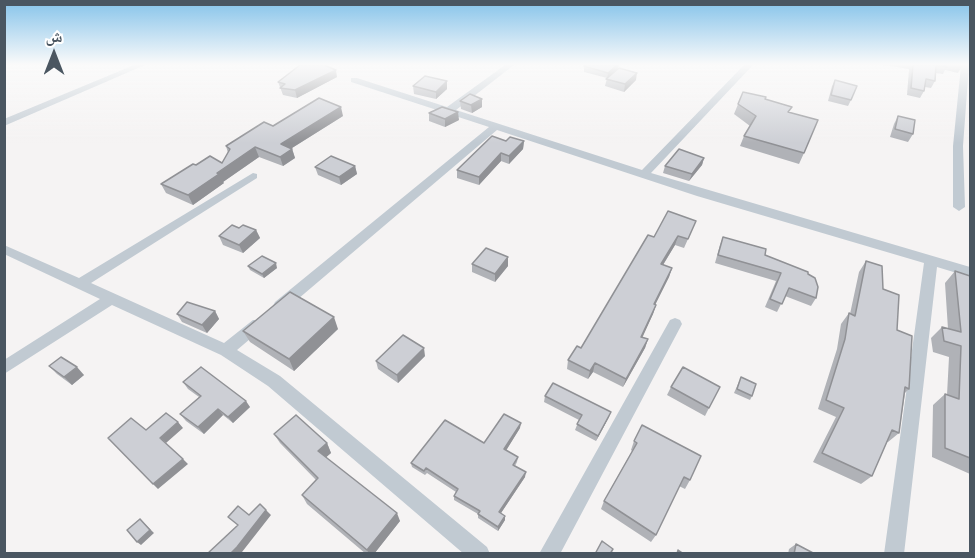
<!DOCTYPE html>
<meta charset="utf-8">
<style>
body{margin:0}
#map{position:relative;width:975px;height:558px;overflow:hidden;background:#f5f3f3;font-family:Lato,"Noto Naskh Arabic",sans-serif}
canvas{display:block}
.frame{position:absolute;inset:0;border:6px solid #4a5661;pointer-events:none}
.north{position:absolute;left:24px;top:24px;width:60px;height:60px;-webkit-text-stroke:4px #fff;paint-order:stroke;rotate:0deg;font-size:16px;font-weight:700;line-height:24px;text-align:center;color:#4a5661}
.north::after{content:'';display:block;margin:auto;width:21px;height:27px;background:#4a5661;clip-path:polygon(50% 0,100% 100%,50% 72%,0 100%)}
</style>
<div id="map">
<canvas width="975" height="558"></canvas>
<div class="frame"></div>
<div class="north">ش</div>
</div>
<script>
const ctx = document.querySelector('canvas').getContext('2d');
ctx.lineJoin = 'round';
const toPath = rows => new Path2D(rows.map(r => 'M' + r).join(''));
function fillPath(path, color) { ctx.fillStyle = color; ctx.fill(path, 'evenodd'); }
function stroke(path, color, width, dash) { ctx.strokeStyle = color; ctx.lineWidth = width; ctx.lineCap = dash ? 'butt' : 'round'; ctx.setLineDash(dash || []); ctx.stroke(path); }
const street = toPath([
 [134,65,145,65,4,126,4,119,134,65],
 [505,65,514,65,456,110,642,170,744,65,753,65,651,173,970,267,970,277,937,267,904,554,884,554,924,263,697,196,497,130,285,310,275,310,273,306,275,302,489,127,351,82,351,78,357,78,447,107,505,65],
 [961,65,969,65,963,146,965,207,959,211,953,207,953,146,961,65],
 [253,173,257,174,257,178,91,283,224,343,253,320,263,320,265,324,263,328,237,350,280,376,487,547,490,554,464,554,268,386,221,355,112,305,4,374,4,360,100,299,4,254,4,245,79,278,253,173],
 [675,318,680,320,682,324,560,554,539,554,670,320,675,318]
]);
const wall = toPath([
 [586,65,619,65,618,68,636,80,624,92,605,86,607,78,584,72,584,66],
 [883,65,963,65,958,73,945,70,943,74,936,73,935,81,931,88,925,87,924,91,920,98,907,95,909,69],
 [337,77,297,98,283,95,278,82],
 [835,80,851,100,848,106,828,101,832,86],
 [447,81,447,89,436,99,414,94,413,86],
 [743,92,765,99,789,113,804,153,799,164,740,146,744,136,750,126,734,114],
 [482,99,482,107,472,113,461,109,460,101],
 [429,113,459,120,445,127,429,121],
 [343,116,292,148,295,158,283,166,259,157,223,182,224,183,193,205,166,193,161,184,196,165,222,163,228,153,226,146],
 [898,116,913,134,908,142,890,137,894,124],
 [506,141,524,141,523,149,509,164,501,161,479,185,457,178,457,170],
 [704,158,702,165,689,181,663,173,665,166],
 [355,166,357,174,341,185,318,175,315,167],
 [696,221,684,248,675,245,663,265,672,268,669,277,655,305,656,305,653,314,642,337,648,339,645,348,623,387,593,372,588,379,567,369,568,360,581,348,654,237],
 [239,228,256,230,260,238,243,253,223,245,219,236],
 [723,237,808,274,816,298,811,306,785,296,777,312,765,307,776,281,715,263,720,245],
 [866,261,883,289,897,330,909,389,905,393,899,433,888,442,887,442,872,476,861,484,813,462,836,417,818,409,837,349,841,324,849,313,850,314,859,272],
 [472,264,508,266,495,282,472,272],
 [248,266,277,268,264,278,250,270],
 [955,271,970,276,970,474,932,457,933,405,945,394,947,395,949,357,933,352,931,338,942,327,948,329,945,283],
 [215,311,219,319,207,333,182,322,177,314],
 [338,329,294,371,250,342,243,331],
 [425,356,398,383,378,369,376,361],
 [49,366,84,375,72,385,57,374],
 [741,377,752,396,750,400,734,393],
 [183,382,250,407,233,423,223,415,204,434,186,421,180,414,199,397,188,389],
 [671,387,709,408,705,416,667,395],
 [545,396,609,417,596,441,575,430,579,420,544,402],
 [520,428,506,450,518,457,517,462,515,466,525,477,501,513,505,520,498,531,478,518,478,514,454,500,454,496,456,492,427,473,425,475,412,467,411,463,484,443],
 [274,434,327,443,331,453,326,457,400,521,374,554,366,554,307,504,302,495,316,480,280,443],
 [634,441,690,480,685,489,679,486,656,535,651,542,601,509,604,501,632,451,631,450],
 [796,544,815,554,788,554,789,549]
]);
const shadedWall = toPath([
 [617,65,619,65,618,68,607,79,608,73],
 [336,70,337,77,297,98,295,90],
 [637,73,636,80,624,92,625,84],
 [447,81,447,89,436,99,436,92],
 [482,99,482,107,472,113,471,105],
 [341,107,343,116,284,153,281,144],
 [458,112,459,120,445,127,445,119],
 [524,141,523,149,509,164,509,156],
 [255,147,259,157,223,182,224,183,193,205,188,195,217,173],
 [292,149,295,158,283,166,280,157],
 [501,153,501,161,479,185,479,177],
 [704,158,702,165,689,181,692,174],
 [355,166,357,174,341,185,339,177],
 [256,230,260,238,243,253,239,245],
 [678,236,675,245,658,273,661,264],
 [508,257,508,266,495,282,495,274],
 [276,263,277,268,264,278,262,274],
 [672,268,669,277,651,313,654,304],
 [656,305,653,314,639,345,641,337],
 [215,311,219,319,207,333,202,325],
 [334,317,338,329,294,371,289,359],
 [648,339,645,348,623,387,626,379],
 [424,348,425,356,398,383,397,375],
 [595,363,593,372,588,379,590,371],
 [77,367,84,375,72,385,64,377],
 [246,401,250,407,233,423,228,417],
 [218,409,223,415,204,434,198,427],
 [611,412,609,417,596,441,598,436],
 [178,422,183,428,166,443,160,438],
 [521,423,520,428,504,454,504,449],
 [327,443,331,453,323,460,318,451],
 [183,459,188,464,158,489,153,484],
 [526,472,525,477,499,516,499,512],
 [266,510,271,515,242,552,240,554,230,554],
 [397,513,400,521,374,554,369,554,367,550],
 [505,516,505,520,498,531,498,527],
 [140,519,154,533,141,545,137,542]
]);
const building = toPath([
 [300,65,324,65,336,70,295,90,280,88,285,84,278,82,300,65],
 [586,65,617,65,608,73,584,66,586,65],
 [913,65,947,65,947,67,936,65,935,81,926,79,924,91,911,88,913,65],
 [619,68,637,73,625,84,606,79,619,68],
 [425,76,447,81,436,92,413,86,425,76],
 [835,80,857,86,851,100,831,95,835,80],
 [743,92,766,97,765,99,792,107,788,112,818,120,804,153,744,136,756,116,738,104,743,92],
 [470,94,482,99,471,105,460,101,470,94],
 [319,98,341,107,281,144,292,149,280,157,255,147,217,173,219,174,188,195,161,184,193,164,196,165,210,156,222,163,230,149,226,146,264,122,273,126,319,98],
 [442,107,458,112,445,119,429,113,442,107],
 [898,116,915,120,913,134,895,129,898,116],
 [492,136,506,141,510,137,524,141,509,156,501,153,479,177,457,170,492,136],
 [679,149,704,158,692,174,665,166,679,149],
 [331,156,355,166,339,177,315,167,331,156],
 [668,211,696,221,688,239,678,236,661,264,672,268,654,304,656,305,641,337,648,339,626,379,595,363,590,371,568,360,577,346,581,348,648,235,654,237,668,211],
 [232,225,239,228,243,225,256,230,239,245,219,236,232,225],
 [723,237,766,249,765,255,808,272,808,274,815,278,818,287,816,298,789,288,782,304,770,299,781,273,718,255,723,237],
 [486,248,508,257,495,274,472,264,486,248],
 [262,256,276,263,262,274,248,266,262,256],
 [866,261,882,266,883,289,899,295,897,330,912,336,909,389,905,387,899,433,892,430,872,476,822,453,844,408,826,400,845,339,849,313,855,316,866,261],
 [955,271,970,276,970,458,945,448,945,394,959,399,961,346,944,341,942,327,961,332,955,271],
 [290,292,334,317,289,359,243,331,290,292],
 [187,302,215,311,202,325,177,314,187,302],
 [403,335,424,348,397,375,376,361,403,335],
 [61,357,77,367,64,377,49,366,61,357],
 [201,367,246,401,228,417,218,409,198,427,180,414,201,396,183,382,201,367],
 [683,367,720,387,709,408,671,387,683,367],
 [741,377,756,384,752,396,737,389,741,377],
 [553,383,611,412,598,436,577,424,582,415,545,396,553,383],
 [166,413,178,422,160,438,183,459,153,484,108,438,131,418,146,430,166,413],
 [504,414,521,423,504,449,518,457,513,465,526,472,499,512,505,516,498,527,478,514,480,511,454,496,458,489,426,468,424,471,411,463,445,420,484,443,504,414],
 [296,415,327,443,318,451,397,513,367,550,302,495,318,478,274,434,296,415],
 [642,425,701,456,690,480,684,477,656,535,604,501,637,443,634,441,642,425],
 [260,504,266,510,237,547,230,554,207,554,238,525,228,517,238,506,249,515,260,504],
 [140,519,150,530,137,542,127,530,140,519],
 [602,541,613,549,610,554,595,554,602,541],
 [796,544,815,554,794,554,796,544],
 [678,550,684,554,677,554,678,550]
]);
fillPath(street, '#c1cad2');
fillPath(wall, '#b0b2b7');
fillPath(shadedWall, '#909195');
fillPath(building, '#cdcfd5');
stroke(building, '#909195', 1.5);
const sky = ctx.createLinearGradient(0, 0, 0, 143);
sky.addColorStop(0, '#85c3ea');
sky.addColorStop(0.45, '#fafafa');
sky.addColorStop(1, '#fafafa00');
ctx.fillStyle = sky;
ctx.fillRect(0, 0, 975, 143);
</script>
